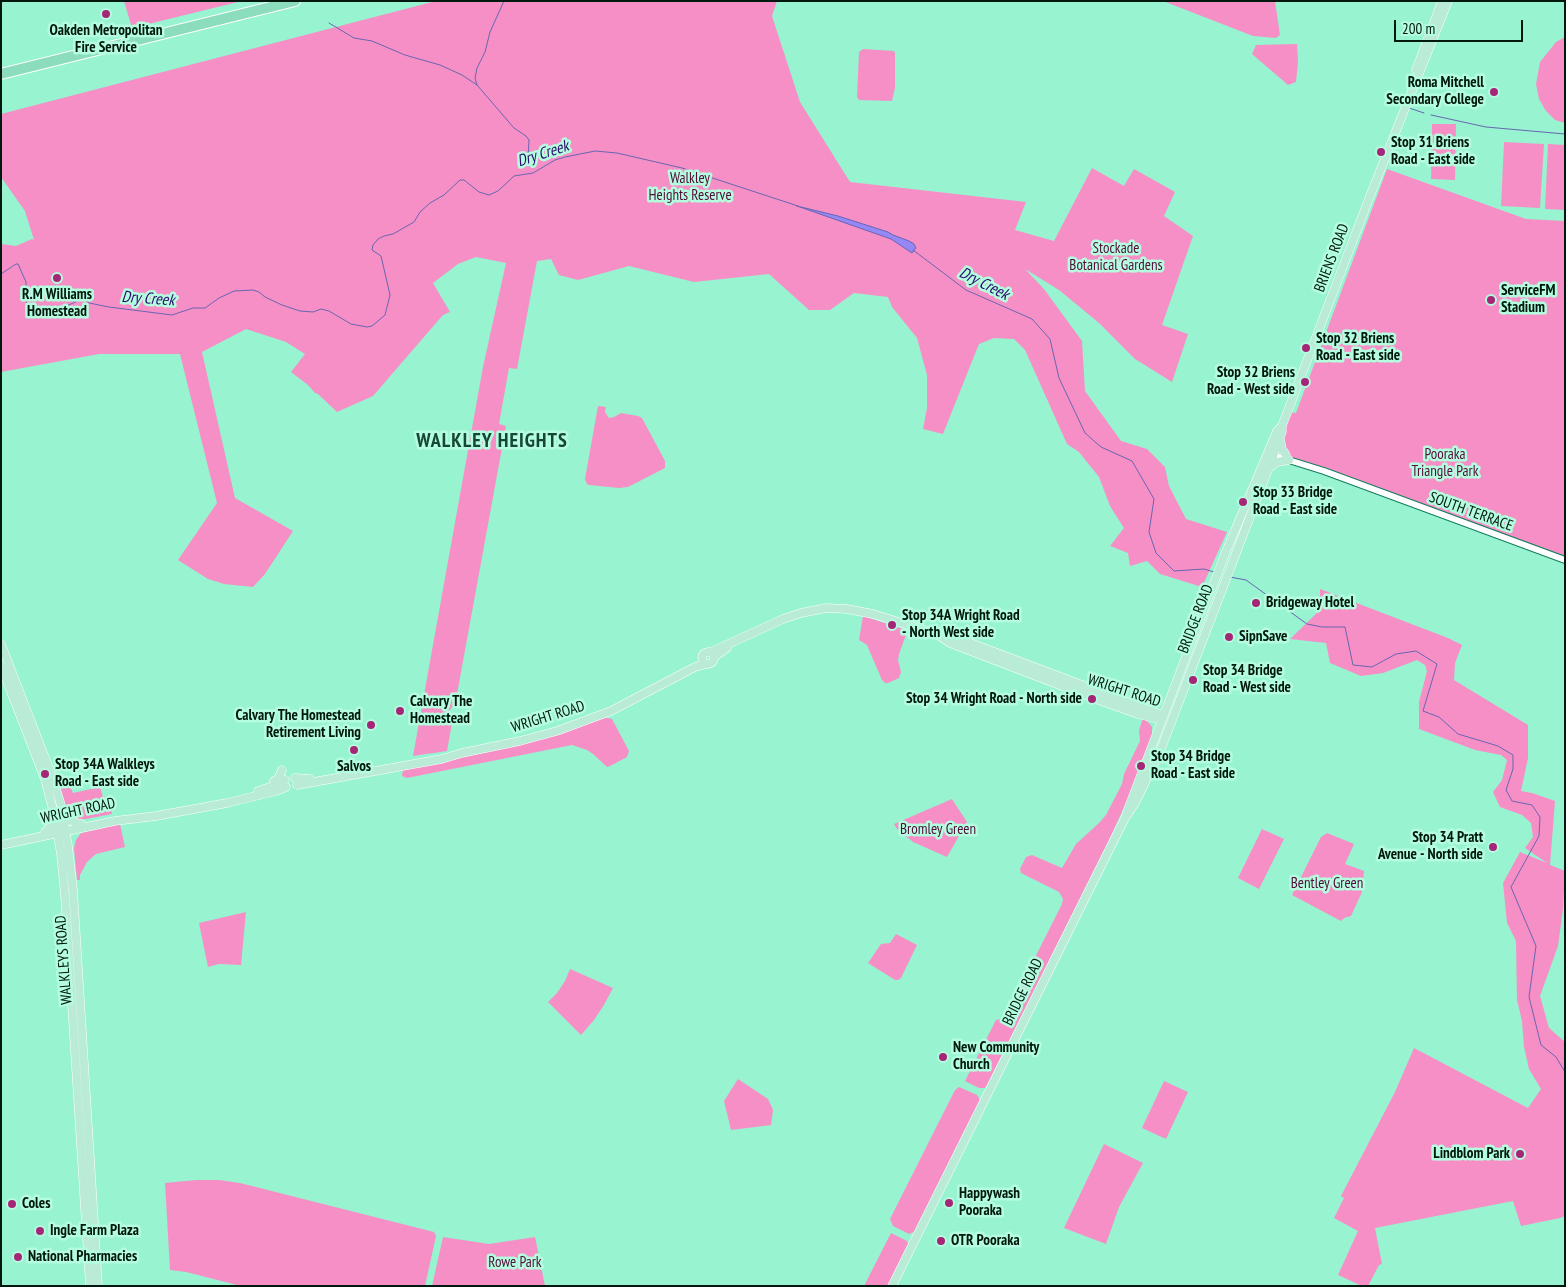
<!DOCTYPE html>
<style>
body{margin:0}
#map{position:relative;width:1566px;height:1287px;overflow:hidden;background:#98f3d0;font-family:"PT Sans Narrow",sans-serif}
canvas{display:block}
.frame{position:absolute;inset:0;border:2px solid #00180e;pointer-events:none}
.scale{position:absolute;left:1394px;top:20px;width:129px;height:22px;box-sizing:border-box;border:2px solid #00180e;border-top:0;padding-left:6px;font-size:15px;line-height:18px;white-space:nowrap;color:#00180e;-webkit-text-stroke:4px #b5fddf;paint-order:stroke}
</style>
<div id="map">
<canvas width="1566" height="1287"></canvas>
<div class="frame"></div>
<div class="scale">200 m</div>
</div>
<script>
const ctx = document.querySelector('canvas').getContext('2d');
ctx.lineJoin = 'round';
function fillPath(path, color) { ctx.fillStyle = color; ctx.fill(path, 'evenodd'); }
const toPath = rows => new Path2D(rows.map(r => 'M' + r).join(''));
function stroke(path, color, width, dash) { ctx.strokeStyle = color; ctx.lineWidth = width; ctx.lineCap = dash ? 'butt' : 'round'; ctx.setLineDash(dash || []); ctx.stroke(path); }
function label(font, color, halo, rows, align = 'center') {
  ctx.font = font + ' "PT Sans Narrow",sans-serif'; ctx.lineWidth = 5; ctx.setLineDash([]); ctx.textBaseline = 'middle'; ctx.strokeStyle = halo; ctx.fillStyle = color; for (const [text, x, y, turn = 0] of rows) {
    ctx.save(); ctx.translate(x, y); ctx.rotate((+turn || 0) * Math.PI / 180); ctx.textAlign = isNaN(turn) ? turn : align; if (halo) ctx.strokeText(text, 0, 0); ctx.fillText(text, 0, 0); ctx.restore();
  }
}
const green = toPath([
 [124,1,242,1,132,28],
 [436,1,777,1,772,16,800,102,850,182,1026,202,1015,230,1054,241,1092,168,1124,186,1134,169,1175,192,1164,216,1193,236,1162,325,1188,334,1172,382,1135,359,1099,323,1059,290,1025,269,1044,289,1082,341,1085,391,1121,441,1147,449,1165,467,1169,486,1186,519,1227,532,1202,587,1160,574,1147,561,1130,566,1128,553,1110,546,1124,528,1110,506,1099,477,1079,452,1067,444,1025,350,1014,339,994,338,979,344,943,434,923,429,927,408,927,375,917,338,892,307,888,297,854,293,830,310,809,310,769,274,694,282,629,266,578,280,559,275,551,259,537,261,517,369,509,368,499,424,506,426,455,705,452,707,449,711,453,717,447,751,413,756,483,367,506,263,476,257,458,264,433,283,450,312,443,315,373,396,337,412,318,394,315,393,308,385,291,372,305,354,286,342,246,329,202,352,235,498,293,531,265,574,253,587,224,584,208,579,178,560,217,503,180,354,99,354,1,372,1,244,16,246,32,239,34,240,25,211,1,177,1,114],
 [1163,1,1275,1,1280,35,1276,38,1253,36],
 [1565,37,1565,123,1555,120,1546,111,1539,99,1536,84,1540,62,1556,42],
 [1297,44,1298,62,1296,82,1288,85,1252,54,1256,45],
 [863,49,894,51,895,53,895,88,892,101,859,100,857,97,859,52],
 [1432,124,1456,124,1455,180,1431,179],
 [1504,142,1544,144,1540,208,1501,206],
 [1548,144,1565,145,1565,210,1545,209],
 [1387,169,1526,219,1565,221,1565,560,1312,467,1286,455,1282,432,1286,412,1296,413],
 [598,406,606,407,605,412,609,418,614,417,621,413,638,416,642,418,665,461,665,468,628,487,619,488,589,485,587,484,585,479],
 [1320,589,1448,638,1462,645,1455,663,1454,680,1528,725,1528,758,1521,791,1532,793,1555,801,1550,865,1565,871,1563,909,1558,946,1540,996,1549,1028,1565,1042,1565,1216,1560,1218,1521,1226,1513,1201,1375,1228,1382,1264,1379,1265,1368,1286,1362,1286,1338,1275,1358,1231,1334,1218,1344,1198,1341,1196,1395,1092,1414,1048,1528,1108,1541,1089,1529,1069,1524,1047,1522,1021,1517,1000,1516,941,1507,923,1503,883,1520,852,1547,863,1525,848,1533,837,1531,823,1522,815,1500,807,1493,792,1502,780,1507,760,1501,755,1475,750,1419,729,1419,702,1427,671,1425,665,1417,660,1383,673,1361,676,1330,663,1326,643,1290,639,1320,610],
 [863,616,903,629,905,632,906,635,899,654,898,660,901,672,899,678,888,683,885,683,882,680,867,645,859,640],
 [603,717,612,719,629,751,627,757,610,766,607,767,593,754,587,750,572,745,407,778,402,776,403,770,543,739,562,733],
 [1143,718,1149,723,1152,727,1152,737,1131,792,1110,838,987,1085,985,1088,979,1088,965,1081,996,1020,1001,1019,1005,1017,1062,904,1063,899,1059,892,1021,873,1020,869,1026,857,1032,855,1062,868,1076,844,1099,823,1106,815,1122,784,1124,774,1140,741,1139,730],
 [70,786,73,793,100,787,103,797,108,796,112,814,86,819,75,819,70,816,67,811,60,788],
 [952,799,967,822,947,857,913,842,897,829,894,824],
 [120,824,125,847,96,854,87,862,80,875,80,880,77,880,74,848,76,840,81,833],
 [1262,829,1284,839,1259,889,1238,878],
 [1327,833,1354,844,1345,864,1364,871,1362,892,1351,916,1344,918,1341,921,1292,895,1321,837],
 [246,912,241,965,219,964,208,967,199,923],
 [896,934,917,945,901,978,898,980,895,980,868,963,881,944,890,943],
 [570,969,613,988,604,1005,594,1020,581,1035,548,1002,557,993,565,981],
 [738,1079,768,1099,773,1110,771,1125,731,1130,724,1101],
 [1164,1081,1188,1092,1166,1139,1142,1128],
 [959,1087,977,1095,979,1098,979,1102,914,1232,909,1234,893,1226,890,1219,955,1090],
 [1104,1144,1143,1163,1119,1207,1106,1244,1064,1228],
 [196,1180,219,1180,240,1183,434,1232,436,1236,425,1286,241,1286,186,1272,170,1270,165,1183],
 [891,1233,907,1241,908,1244,888,1286,864,1286],
 [443,1237,489,1244,535,1237,545,1286,432,1286]
]);
const water = toPath([
 [797,206,838,216,888,232,893,235,909,241,914,244,916,248,912,253,891,239,797,206]
]);
const stream = toPath([
 [504,1,490,32,485,52,477,68,475,78,477,85,514,128,526,136,529,140,528,160],
 [329,23,354,38,372,41,405,55,440,65,462,75,477,85],
 [1409,108,1424,113],
 [1431,115,1486,127,1565,134],
 [913,250,966,290,1032,319,1050,339,1059,378,1085,433,1101,447,1132,461,1154,499,1149,532,1156,553,1174,571,1204,569,1214,572],
 [1,274,16,264,18,264,26,282,26,299,28,311,37,314,47,314,55,311,80,300,85,300,89,303,109,307,172,315,193,308,205,308,219,298,234,291,253,290,259,292,265,297,282,305,300,311,313,312,321,309,329,311,351,324,367,327,372,326,385,315,390,295,381,256,372,250,373,245,378,239,384,236,393,234,414,222,420,212,430,203,444,195,460,180,464,180,479,192,489,195,498,191,514,176,533,173,555,160,565,157,595,151,617,153,682,168,798,206],
 [1230,577,1246,580,1307,624,1322,627,1345,627,1353,665,1372,667,1396,654,1416,651,1437,664,1423,711,1439,717,1458,734,1498,746,1513,755,1513,769,1506,790,1512,801,1532,805,1540,817,1539,836,1511,887,1536,946,1529,997,1541,1045,1556,1057,1565,1072]
]);
const minor = toPath([
 [1272,452,1279,457,1324,471,1565,560]
]);
const major = toPath([
 [1416,70,1442,1],
 [1280,439,1282,449,1286,455],
 [1268,469,1277,462,1289,460],
 [938,635,950,643,1104,702,1138,714,1158,719,1162,718],
 [1,644,52,776,61,805,68,846,73,890,98,1286],
 '702 658a6 6 0 1 1 12 0a6 6 0 1 1-12 0Z',
 [711,652,783,619,801,613,826,608,847,609,873,614,934,633,952,636,1159,714,1162,718],
 [714,657,727,648],
 [1,666,45,779,55,817,61,854,65,895,90,1286],
 [295,778,310,779],
 [274,781,278,779,282,770],
 [297,785,442,759,462,753,520,741,557,731,611,711,695,667,706,664],
 [258,791,270,787,285,780],
 [62,812,71,821,81,824],
 [1127,812,1225,554,1277,431,1280,428],
 [45,832,51,826,55,817],
 [1,845,115,821,156,816,227,803,276,791,286,787],
 [892,1286,1125,818,1135,803,1159,754,1263,483,1282,432,1282,426,1370,196,1448,1]
]);
const highway = toPath([
 [1,74,295,1]
]);
const markers = [
 [106,14,5,"#a52576"],
 [1494,92,5,"#a52576"],
 [1381,152,5,"#a52576"],
 [57,278,5,"#a52576"],
 [1491,300,5,"#a52576"],
 [1306,348,5,"#a52576"],
 [1305,382,5,"#a52576"],
 [1243,502,5,"#a52576"],
 [1256,603,5,"#a52576"],
 [892,625,5,"#a52576"],
 [1229,637,5,"#a52576"],
 [1193,680,5,"#a52576"],
 [1092,699,5,"#a52576"],
 [400,711,5,"#a52576"],
 [371,725,5,"#a52576"],
 [354,750,5,"#a52576"],
 [1141,766,5,"#a52576"],
 [45,774,5,"#a52576"],
 [1493,847,5,"#a52576"],
 [943,1057,5,"#a52576"],
 [1520,1154,5,"#a52576"],
 [949,1203,5,"#a52576"],
 [12,1204,5,"#a52576"],
 [40,1231,5,"#a52576"],
 [941,1241,5,"#a52576"],
 [18,1257,5,"#a52576"]
];
const poiNames = [
 ["Oakden Metropolitan",106,31,"center"],
 ["Fire Service",106,48,"center"],
 ["Roma Mitchell",1484,83,"right"],
 ["Secondary College",1484,100,"right"],
 ["Stop 31 Briens",1391,143],
 ["Road - East side",1391,160],
 ["ServiceFM",1501,291],
 ["Stadium",1501,308],
 ["R.M Williams",57,295,"center"],
 ["Homestead",57,312,"center"],
 ["Stop 32 Briens",1316,339],
 ["Road - East side",1316,356],
 ["Stop 32 Briens",1295,373,"right"],
 ["Road - West side",1295,390,"right"],
 ["Stop 33 Bridge",1253,493],
 ["Road - East side",1253,510],
 ["Bridgeway Hotel",1266,603],
 ["Stop 34A Wright Road",902,616],
 ["- North West side",902,633],
 ["SipnSave",1239,637],
 ["Stop 34 Bridge",1203,671],
 ["Road - West side",1203,688],
 ["Stop 34 Wright Road - North side",1082,699,"right"],
 ["Calvary The",410,702],
 ["Homestead",410,719],
 ["Calvary The Homestead",361,716,"right"],
 ["Retirement Living",361,733,"right"],
 ["Stop 34 Bridge",1151,757],
 ["Road - East side",1151,774],
 ["Stop 34A Walkleys",55,765],
 ["Road - East side",55,782],
 ["Salvos",354,767,"center"],
 ["Stop 34 Pratt",1483,838,"right"],
 ["Avenue - North side",1483,855,"right"],
 ["New Community",953,1048],
 ["Church",953,1065],
 ["Lindblom Park",1510,1154,"right"],
 ["Happywash",959,1194],
 ["Pooraka",959,1211],
 ["Coles",22,1204],
 ["Ingle Farm Plaza",50,1231],
 ["OTR Pooraka",951,1241],
 ["National Pharmacies",28,1257]
];
const parkNames = [
 ["Walkley",690,179],
 ["Heights Reserve",690,196],
 ["Stockade",1116,249],
 ["Botanical Gardens",1116,266],
 ["Pooraka",1445,455],
 ["Triangle Park",1445,472],
 ["Bromley Green",938,830],
 ["Bentley Green",1327,884],
 ["Rowe Park",515,1263]
];
const streetNames = [
 ["BRIENS ROAD",1332,258,-69],
 ["SOUTH TERRACE",1471,512,20],
 ["BRIDGE ROAD",1196,619,-69],
 ["WRIGHT ROAD",1124,691,18],
 ["WRIGHT ROAD",548,717,-17],
 ["WRIGHT ROAD",78,811,-12],
 ["WALKLEYS ROAD",64,960,-94],
 ["BRIDGE ROAD",1023,992,-64]
];
const waterNames = [
 ["Dry Creek",543,154,-18],
 ["Dry Creek",984,284,27],
 ["Dry Creek",148,299,4]
];
const districtNames = [
 ["WALKLEY HEIGHTS",492,441]
];
fillPath(green, '#f78fc7');
fillPath(water, '#9587f5');
stroke(water, '#6866b0', 1);
stroke(stream, '#6866b0', 1);
stroke(minor, '#147d5e', 8);
stroke(major, '#fff', 9);
stroke(highway, '#fff', 12);
stroke(minor, '#fff', 6);
stroke(major, '#b9ebd7', 8);
stroke(highway, '#8bddbd', 10);
for (const [x, y, r, color] of markers) { const dot = new Path2D(); dot.arc(x, y, r, 0, 2 * Math.PI); ctx.fillStyle = color; ctx.fill(dot); stroke(dot, '#b5fddf', 2); }
label('bold 15px', '#00180e', '#b5fddf', poiNames, 'left');
label('15px', '#530b39', '#b5fddf', parkNames);
label('15px', '#00180e', '#b5fddf', streetNames);
label('italic 16px', '#2c0b6e', '#b5fddf', waterNames);
ctx.letterSpacing = '1px';
label('bold 20px', '#154737', '#b5fddf', districtNames);
ctx.letterSpacing = '0px';
</script>
